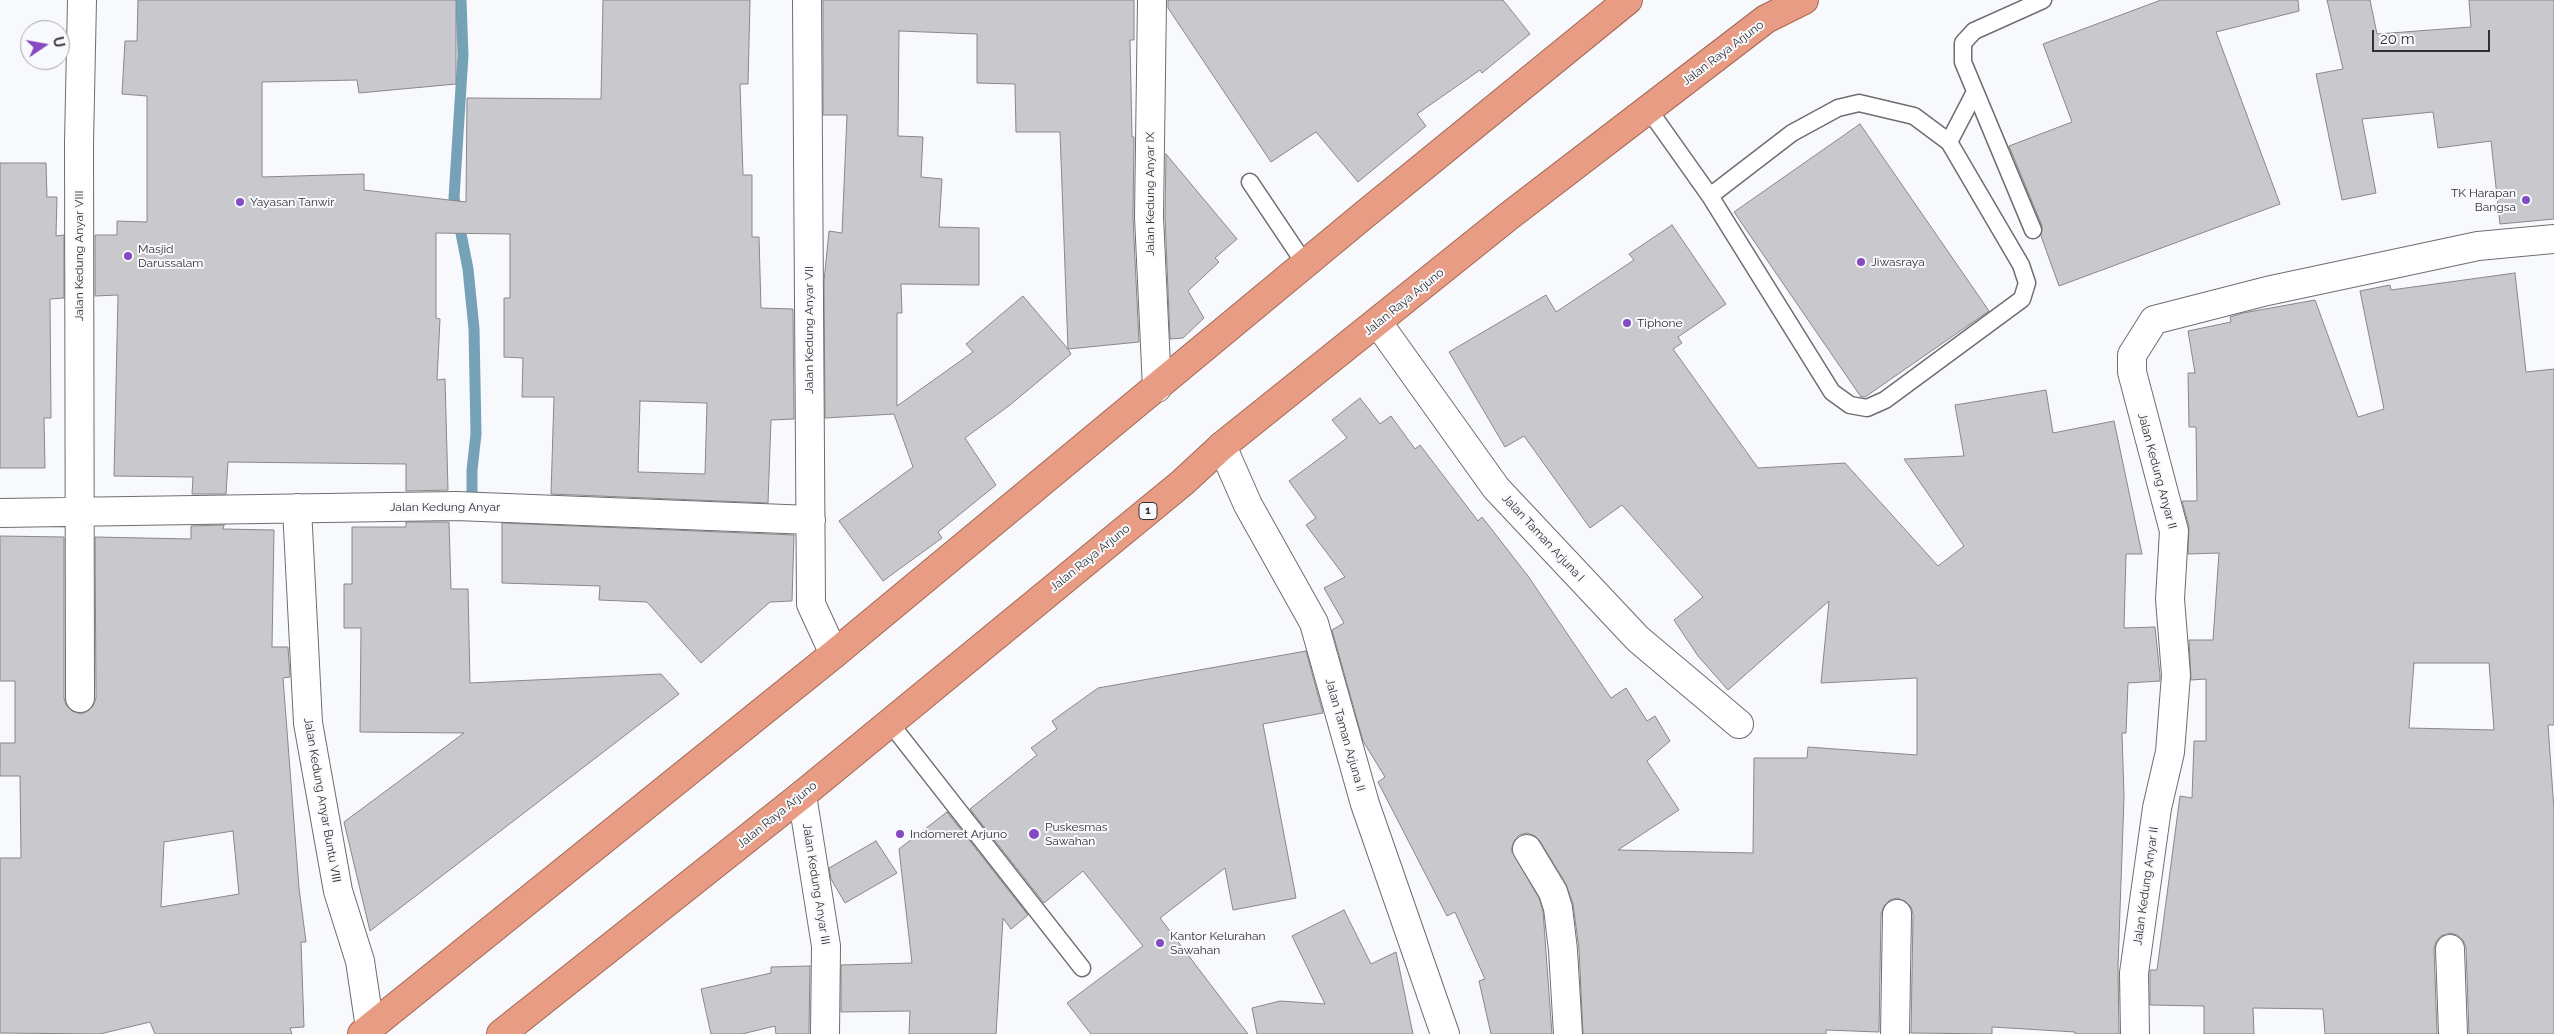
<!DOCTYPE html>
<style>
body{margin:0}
#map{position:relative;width:2554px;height:1034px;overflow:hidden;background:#f8f9fd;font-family:Raleway,sans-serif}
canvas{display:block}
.north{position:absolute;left:20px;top:20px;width:50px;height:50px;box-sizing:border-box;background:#f8f9fd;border:1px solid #a8a9ab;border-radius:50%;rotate:78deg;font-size:14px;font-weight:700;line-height:20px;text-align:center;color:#303031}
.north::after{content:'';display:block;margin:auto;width:18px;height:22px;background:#844bc1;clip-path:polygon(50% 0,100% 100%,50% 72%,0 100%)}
.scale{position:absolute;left:2372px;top:30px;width:118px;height:22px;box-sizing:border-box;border:2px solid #303031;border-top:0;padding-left:6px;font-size:15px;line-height:18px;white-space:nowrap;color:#303031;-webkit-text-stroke:4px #f8f9fd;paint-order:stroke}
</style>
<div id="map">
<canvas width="2554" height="1034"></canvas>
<div class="north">U</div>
<div class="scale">20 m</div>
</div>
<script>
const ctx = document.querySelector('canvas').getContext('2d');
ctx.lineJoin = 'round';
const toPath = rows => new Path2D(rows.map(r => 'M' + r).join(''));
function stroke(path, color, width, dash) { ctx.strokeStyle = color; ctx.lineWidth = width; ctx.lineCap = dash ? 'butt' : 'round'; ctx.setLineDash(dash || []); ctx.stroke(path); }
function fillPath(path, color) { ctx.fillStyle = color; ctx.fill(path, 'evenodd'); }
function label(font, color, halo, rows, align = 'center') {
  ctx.font = font + ' Raleway,sans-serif'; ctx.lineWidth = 4; ctx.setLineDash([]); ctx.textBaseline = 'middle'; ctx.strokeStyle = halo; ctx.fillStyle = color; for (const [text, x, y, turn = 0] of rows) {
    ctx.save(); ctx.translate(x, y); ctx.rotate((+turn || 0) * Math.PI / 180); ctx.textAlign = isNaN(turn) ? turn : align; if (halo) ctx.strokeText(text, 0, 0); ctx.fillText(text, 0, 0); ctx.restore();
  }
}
const stream = toPath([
 [461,0,463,55,454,198,468,269,474,329,476,434,472,470,472,508]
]);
const building = toPath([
 [138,0,456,0,456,84,359,93,357,80,262,82,262,177,364,174,364,190,466,202,467,98,601,99,603,0,750,0,748,84,740,84,743,175,752,175,752,237,759,237,761,308,793,309,794,419,771,420,768,503,551,494,554,397,522,397,523,358,504,357,504,298,510,298,510,234,436,233,436,318,440,319,437,380,445,379,448,490,406,491,406,464,228,462,226,494,192,494,193,477,114,476,118,295,95,296,95,235,117,235,117,221,147,222,147,96,122,94,125,41,137,41,138,0],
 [640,401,707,403,705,474,638,472,640,401],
 [823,0,1134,0,1134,40,1130,40,1132,137,1134,137,1133,218,1139,342,1068,349,1071,354,1010,405,965,438,996,485,938,532,942,538,883,581,839,521,913,467,894,414,825,418,824,281,829,231,842,233,847,115,823,115,823,0],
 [899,31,977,34,977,83,1015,84,1016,132,1060,132,1068,349,1023,296,966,344,973,352,897,406,897,313,902,313,901,284,979,285,979,228,939,227,942,179,921,177,923,137,898,136,899,31],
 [1168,0,1503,0,1530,34,1482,73,1480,70,1417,114,1426,126,1358,182,1316,132,1271,162,1168,8,1168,0],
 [2161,0,2298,0,2299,11,2216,32,2280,204,2059,286,2041,236,2042,226,2009,146,2072,122,2043,44,2161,0],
 [2327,0,2370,0,2377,34,2471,27,2469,0,2554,0,2554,219,2500,224,2491,141,2438,148,2433,112,2362,119,2376,193,2342,200,2316,74,2343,69,2327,0],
 [1860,124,1989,311,1865,397,1861,397,1734,212,1860,124],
 [1166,154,1237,239,1215,258,1219,262,1188,291,1204,318,1183,338,1170,339,1165,217,1166,154],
 [0,163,46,163,47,197,57,197,56,236,64,235,64,298,50,299,51,418,44,418,45,468,0,468,0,163],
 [1672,225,1726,304,1678,337,1682,343,1673,349,1758,468,1845,463,1938,566,1964,546,1904,459,1964,456,1955,405,2046,390,2053,433,2114,421,2142,554,2126,554,2124,628,2155,627,2160,675,2160,681,2128,683,2126,733,2122,733,2124,797,2118,967,2119,1034,2075,1034,2075,1032,1992,1027,1992,1034,1911,1033,1913,914,1911,907,1905,901,1897,898,1890,900,1884,906,1881,914,1879,1032,1826,1030,1826,1034,1583,1034,1579,949,1573,904,1566,884,1540,841,1535,836,1527,833,1519,835,1514,841,1511,850,1539,898,1543,911,1552,1034,1491,1034,1479,981,1485,979,1455,912,1447,916,1378,782,1385,777,1363,741,1332,630,1344,623,1324,588,1345,577,1306,525,1316,518,1289,481,1347,438,1332,420,1360,398,1380,424,1391,416,1415,449,1420,445,1478,521,1482,517,1528,576,1611,698,1626,688,1647,721,1655,716,1670,741,1647,761,1679,810,1618,850,1753,853,1754,758,1807,758,1808,747,1917,755,1917,678,1821,683,1829,601,1728,690,1698,656,1674,620,1703,597,1622,505,1590,528,1524,436,1505,447,1449,352,1546,295,1556,312,1634,260,1629,254,1672,225],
 [2515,273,2526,372,2554,369,2554,725,2548,725,2554,810,2554,1034,2469,1034,2466,948,2463,940,2457,935,2450,933,2441,936,2436,942,2434,949,2437,1034,2325,1034,2323,1009,2253,1008,2254,1034,2204,1034,2204,1006,2150,1005,2150,970,2157,970,2180,796,2192,798,2194,741,2206,741,2206,679,2191,680,2189,640,2213,640,2219,553,2188,554,2189,527,2182,501,2197,501,2196,427,2189,427,2188,373,2195,373,2188,331,2231,322,2230,317,2243,313,2315,300,2358,417,2384,409,2360,291,2390,285,2391,290,2515,273],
 [2414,663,2489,663,2494,730,2409,728,2414,663],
 [406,522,449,522,451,589,468,589,470,683,661,674,679,694,370,931,344,822,464,733,360,732,361,628,344,628,344,584,352,584,352,527,406,527,406,522],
 [502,523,794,535,792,601,770,602,701,663,647,602,599,600,600,586,502,583,502,523],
 [224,525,223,529,274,530,272,647,288,647,290,677,283,678,299,888,306,942,301,942,304,1027,290,1028,292,1034,155,1034,150,1022,100,1034,0,1033,0,858,21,858,20,776,0,776,0,743,15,743,15,681,0,681,0,536,64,537,64,698,66,705,72,711,81,714,88,711,93,706,96,698,95,537,191,539,191,526,224,525],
 [233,831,239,894,161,907,164,842,233,831],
 [1306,651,1323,713,1263,724,1296,898,1233,910,1225,868,1160,918,1248,1034,1091,1034,1067,1003,1143,946,1083,871,1044,903,970,809,1037,755,1031,748,1057,729,1052,721,1098,688,1306,651],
 [947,812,1028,915,1011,929,1003,918,996,1034,909,1034,910,1011,841,1012,841,965,912,963,899,849,947,812],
 [876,841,897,873,845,903,831,879,829,868,876,841],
 [1344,910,1371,964,1396,952,1413,1034,1257,1034,1252,1008,1280,1001,1325,1004,1292,936,1344,910],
 [810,966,809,1034,776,1034,775,1026,742,1034,711,1034,701,989,771,973,771,967,810,966]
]);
const service = toPath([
 [1649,110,1710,196,1832,392,1850,405,1867,408,1885,400,2022,299,2027,283,2021,265,1949,142,1914,116,1859,103,1838,108,1792,133,1710,196],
 [1949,142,1975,92],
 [1250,182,1305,264],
 [2033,230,1963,62,1963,43,1974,31,2043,0],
 [890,723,1082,968]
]);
const minor = toPath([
 [807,0,811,604,834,654],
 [1152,0,1149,217,1157,388],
 [1378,323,1496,488,1638,639,1739,724],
 [1222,446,1248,505,1314,623,1365,804,1445,1034],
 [297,508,308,723,338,891,360,961,370,1028],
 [0,513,456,506,811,520],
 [80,698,79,143,82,0],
 [802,795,826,946,825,1034],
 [1527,849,1553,892,1558,908,1563,950,1568,1034],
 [2450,949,2453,1034],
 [1895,1034,1897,914],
 [2135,1034,2134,973,2157,808,2170,752,2176,675,2170,599,2174,531,2132,372,2132,355,2154,320,2267,291,2478,246,2554,239]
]);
const trunk = toPath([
 [362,1034,834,654,1364,215,1628,0],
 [501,1034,802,795,1182,483,1222,446,1509,216,1766,19,1804,0]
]);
const markers = [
 [2526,200,5,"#844bc1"],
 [240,202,5,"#844bc1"],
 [128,256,5,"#844bc1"],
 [1861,262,5,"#844bc1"],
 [1627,323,5,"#844bc1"],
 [900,834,5,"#844bc1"],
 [1034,834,6,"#844bc1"],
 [1160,943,5,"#844bc1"]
];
const shields = [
 [1148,511,18]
];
const shieldNames = [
 ["1",1148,511]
];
const streetNames = [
 ["Jalan Raya Arjuno",1723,53,-37],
 ["Jalan Kedung Anyar IX",1150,194,-90],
 ["Jalan Kedung Anyar VIII",79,256,-90],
 ["Jalan Raya Arjuno",1404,302,-39],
 ["Jalan Kedung Anyar VII",809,330,-90],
 ["Jalan Kedung Anyar II",2157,471,75],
 ["Jalan Kedung Anyar",445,507],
 ["Jalan Taman Arjuna I",1543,538,47],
 ["Jalan Raya Arjuno",1090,558,-39],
 ["Jalan Taman Arjuna II",1345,735,74],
 ["Jalan Kedung Anyar Buntu VIII",322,800,80],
 ["Jalan Raya Arjuno",777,815,-39],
 ["Jalan Kedung Anyar III",816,884,81],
 ["Jalan Kedung Anyar II",2146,886,-82]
];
const poiNames = [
 ["TK Harapan",2516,193,"right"],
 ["Bangsa",2516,207,"right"],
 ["Yayasan Tanwir",250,202],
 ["Masjid",138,249],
 ["Darussalam",138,263],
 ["Jiwasraya",1871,262],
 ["Tiphone",1637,323],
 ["Puskesmas",1045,827],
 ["Sawahan",1045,841],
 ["Indomeret Arjuno",910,834],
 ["Kantor Kelurahan",1170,936],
 ["Sawahan",1170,950]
];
stroke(stream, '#76a2b8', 11);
fillPath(building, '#c9c9cd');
stroke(building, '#88888b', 1);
stroke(service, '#6d6e71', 19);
stroke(minor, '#6d6e71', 30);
stroke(trunk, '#a46752', 30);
stroke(service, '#fff', 16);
stroke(minor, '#fff', 28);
stroke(trunk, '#e89c83', 28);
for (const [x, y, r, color] of markers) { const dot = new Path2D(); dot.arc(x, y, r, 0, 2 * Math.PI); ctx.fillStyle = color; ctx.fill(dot); stroke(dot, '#f8f9fd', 2); }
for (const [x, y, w] of shields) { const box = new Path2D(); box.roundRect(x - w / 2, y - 8.5, w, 17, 4); ctx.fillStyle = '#f8f9fd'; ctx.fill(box); stroke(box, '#303031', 1); }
label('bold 11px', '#303031', null, shieldNames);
label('12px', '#303031', '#f8f9fd', streetNames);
label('12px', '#303031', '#f8f9fd', poiNames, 'left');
</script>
